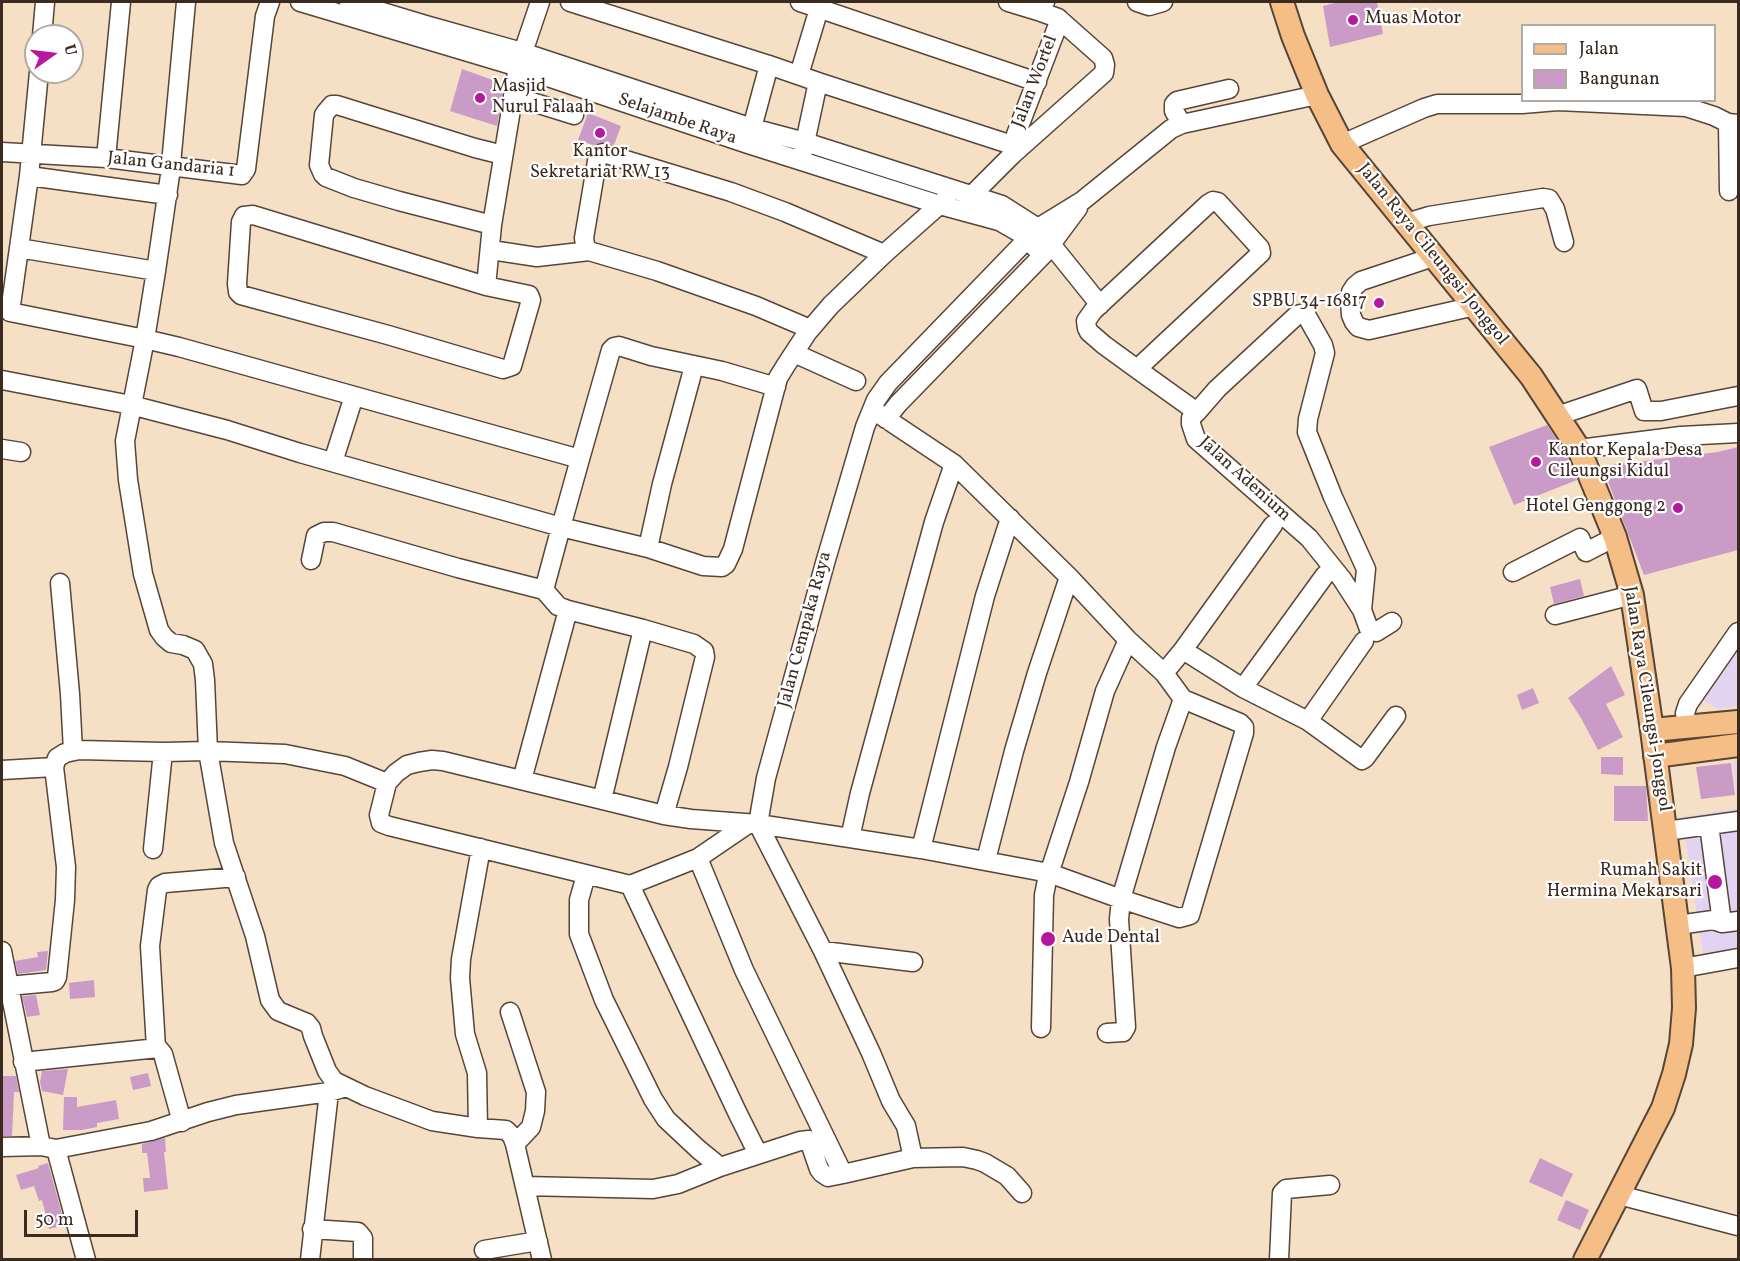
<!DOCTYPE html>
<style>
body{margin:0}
#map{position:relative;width:1740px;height:1261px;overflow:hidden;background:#f5e0c5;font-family:Vollkorn,serif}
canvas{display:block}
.frame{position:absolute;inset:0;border:3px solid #3b2a1e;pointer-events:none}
.legend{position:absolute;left:1521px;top:24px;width:195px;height:78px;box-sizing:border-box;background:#fff;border:2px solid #b1aaa5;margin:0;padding:8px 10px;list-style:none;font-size:18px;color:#3b2a1e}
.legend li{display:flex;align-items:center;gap:12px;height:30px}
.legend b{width:30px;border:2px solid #b1aaa5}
.north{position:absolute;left:24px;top:24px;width:60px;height:60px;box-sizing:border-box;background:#fff;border:2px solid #b1aaa5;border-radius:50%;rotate:76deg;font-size:16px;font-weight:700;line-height:24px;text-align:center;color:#3b2a1e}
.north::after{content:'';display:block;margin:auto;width:21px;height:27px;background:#b5179e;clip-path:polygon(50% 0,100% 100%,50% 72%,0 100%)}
.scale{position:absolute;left:24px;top:1210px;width:114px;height:27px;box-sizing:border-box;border:3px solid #3b2a1e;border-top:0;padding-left:8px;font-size:18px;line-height:21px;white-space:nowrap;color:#3b2a1e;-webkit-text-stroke:4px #fff;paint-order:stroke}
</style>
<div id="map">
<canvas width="1740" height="1261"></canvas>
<div class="frame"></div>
<ul class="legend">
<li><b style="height:8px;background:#f6be87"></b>Jalan</li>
<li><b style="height:16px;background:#c99bc6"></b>Bangunan</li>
</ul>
<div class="north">U</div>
<div class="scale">50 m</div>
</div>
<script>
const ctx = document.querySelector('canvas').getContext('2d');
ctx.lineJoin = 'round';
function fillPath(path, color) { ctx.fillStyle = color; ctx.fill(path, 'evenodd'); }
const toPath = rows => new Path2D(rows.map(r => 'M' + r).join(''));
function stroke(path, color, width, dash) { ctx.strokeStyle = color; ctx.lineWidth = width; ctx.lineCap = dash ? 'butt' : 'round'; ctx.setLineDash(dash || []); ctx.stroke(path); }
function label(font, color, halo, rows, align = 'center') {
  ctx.font = font + ' Vollkorn,serif'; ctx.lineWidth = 4.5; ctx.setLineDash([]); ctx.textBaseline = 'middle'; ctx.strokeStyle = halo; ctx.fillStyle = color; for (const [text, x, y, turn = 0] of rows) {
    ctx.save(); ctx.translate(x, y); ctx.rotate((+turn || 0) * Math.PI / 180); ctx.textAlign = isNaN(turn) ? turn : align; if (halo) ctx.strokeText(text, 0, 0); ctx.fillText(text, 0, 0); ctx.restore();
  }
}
const built = toPath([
 [1738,629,1738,706,1718,709,1698,697],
 [1738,760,1738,947,1703,954,1682,817,1738,808,1733,761]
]);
const building = toPath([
 [1339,2,1377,2,1383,34,1330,47,1323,6],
 [462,69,504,84,497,126,450,111],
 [588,113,621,126,614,145,606,142,593,145,578,140],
 [1547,425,1567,455,1577,480,1514,505,1489,447],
 [1738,447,1738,550,1644,575,1602,466,1718,452],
 [1580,579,1584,596,1554,604,1550,587],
 [1611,666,1625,695,1606,704,1623,737,1598,750,1581,718,1568,698],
 [1533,688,1539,703,1522,710,1517,695],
 [1601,757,1623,757,1623,775,1601,774],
 [1731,763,1735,795,1701,799,1696,767],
 [1614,786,1646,786,1648,821,1614,821],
 [48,951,46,970,18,974,15,961,38,957,37,952],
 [94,980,95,997,70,999,69,983],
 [36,995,40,1015,27,1017,22,996],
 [68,1069,63,1095,42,1091,40,1082,42,1071],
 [148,1073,151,1086,133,1090,130,1077],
 [2,1076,16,1076,19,1092,14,1092,12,1136,2,1136],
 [64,1097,77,1097,77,1107,116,1100,119,1119,97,1123,97,1127,82,1130,63,1130],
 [165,1138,166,1152,164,1152,168,1189,144,1192,143,1178,150,1178,147,1153,142,1153,142,1144],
 [1540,1158,1573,1174,1562,1197,1529,1182],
 [48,1163,65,1225,49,1229,42,1200,39,1201,34,1186,21,1190,16,1175,39,1168,38,1166],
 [1566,1200,1589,1210,1580,1230,1557,1220]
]);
const minor = toPath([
 [300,2,518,67,748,144,940,205,999,221,1020,233,1043,255],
 [349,2,426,25,522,52,752,128,805,142,1002,205,1038,228,1100,305],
 [570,2,769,65],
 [800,2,1037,82],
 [1008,2,1041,12],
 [1137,2,1149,6,1163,2],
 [42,36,45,2],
 [39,72,29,176,19,248,156,271,170,175,186,2],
 [799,75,821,2],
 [818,82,1012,145],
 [513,96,574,115],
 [1728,123,1729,191],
 [1182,124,1174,111,1174,104,1177,101,1229,89],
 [749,139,769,65,818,82,803,152],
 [1342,144,1424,108,1437,104,1522,104,1558,101,1686,107,1714,116,1728,123,1738,124],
 [2,152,106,158,242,175,246,169,265,16,270,2],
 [1013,154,1104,73,1105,65,1103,58,1059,19],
 [106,158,121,2],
 [29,176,168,195],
 [972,195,1013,154,1012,145,1059,22,1058,18,1041,12,1045,2],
 [253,215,486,286,529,295,531,300,512,366,503,369,388,335,241,295,238,292,237,284,241,222,244,216,253,215],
 [1406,223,1429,216,1543,198,1549,199,1555,209,1564,242],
 [492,225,399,201,354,188,326,177,323,174,319,165,324,115,326,112,332,105,337,105,475,148,503,155],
 [19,248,10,312,145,339,156,271],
 [491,250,537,257,589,251],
 [1433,257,1361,281,1355,286,1351,292,1350,301,1351,315,1354,322,1358,327,1369,330,1475,306],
 [486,286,492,225,518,67,540,2],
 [810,329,756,306,657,271,589,251,585,245,584,238,598,155,603,153,731,192,785,212,884,254],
 [794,353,856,381],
 [1137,369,1261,253,1260,248,1218,202,1213,201,1208,204,1093,311,1086,321,1087,328,1089,332,1104,345,1137,369,1197,412,1191,418,1191,424,1196,439,1309,538,1342,579,1362,610,1369,629,1376,632,1392,622],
 [2,380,131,405,227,430,300,453,561,527,544,590],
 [1197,412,1217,389,1297,315,1305,313,1323,345,1325,353,1308,419,1307,432,1333,497,1366,569,1362,610],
 [1557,416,1637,389,1644,411,1661,411,1738,396],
 [886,419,898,404,1043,255,1078,208],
 [2,449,21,452],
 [1579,449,1681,436,1738,433],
 [580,459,561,527,648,548,703,566,722,567,726,564,733,549,778,378,786,365,807,333,831,305,884,254,946,199],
 [333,462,354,396],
 [648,548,662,484,694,366],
 [311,560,316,536,324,532,333,532,458,568,544,590,558,606,568,610,643,629],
 [1513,572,1580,538,1586,552,1615,537],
 [60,583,70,694,73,751],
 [1555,615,1632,595],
 [1183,650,1273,525],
 [1164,673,1183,650,1243,688,1308,721,1362,760,1365,758,1396,716],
 [1243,688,1325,575],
 [1308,721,1364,641],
 [1687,727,1685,713,1688,704,1738,632],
 [2,770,54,767,57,758,65,753,79,750,163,752,208,751,285,754,345,766,387,783],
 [522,780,568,610],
 [602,800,643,629,694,644,704,651,705,657,678,767,664,815],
 [748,824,698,858,630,885,389,826,381,823,379,815,387,783,396,773,407,765,419,762,432,760,443,761,664,815,691,819,758,824,850,838,921,849,1049,873,1121,899,1166,747,1183,699,1164,673,1128,640,1069,577,954,464,873,410],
 [1709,825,1722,923],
 [1666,831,1738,821],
 [850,838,860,793,934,522,954,464],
 [153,849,163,752],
 [921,849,985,596,1010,518],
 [698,858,744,970,843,1174],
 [986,860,1014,751,1037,673,1069,577],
 [586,875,579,900,579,934,604,1000,653,1099,666,1119,698,1149,720,1167,800,1141,809,1140,819,1169,822,1173,828,1177,843,1174,913,1158,906,1126,891,1101,871,1053,823,951,758,824,766,778,825,563,865,427,876,400,888,383,1038,228,1082,201,1171,129,1182,124,1317,95],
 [630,885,738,1114,758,1154],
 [1678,925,1713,920,1722,923,1738,921],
 [2,951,41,1146],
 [823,951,913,962],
 [1683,968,1738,958],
 [8,986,52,982,55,981,57,977,65,900,66,867,54,767],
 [510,1012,536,1092,535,1111,531,1127,515,1144],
 [1041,1028,1044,895,1047,880,1079,782,1105,691,1128,640],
 [1107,1033,1123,1032,1126,1027,1119,919,1121,899,1179,918,1190,915,1244,733,1244,727,1240,723,1183,699],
 [156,1048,150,946,157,890,159,886,165,883,236,877],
 [23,1062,158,1048,163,1054,182,1122],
 [478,1128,477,1073,465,1034,460,978,461,959,481,848],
 [2,1147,41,1146,56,1149,151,1131,208,1112,236,1105,329,1092,346,1087],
 [56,1149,86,1260],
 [913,1158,963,1157,977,1160,985,1163,1007,1176,1022,1193],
 [525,1186,653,1189,678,1184,720,1167],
 [1619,1195,1738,1226],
 [312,1229,358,1232,363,1238,363,1260],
 [484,1250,538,1241],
 [310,1260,329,1092],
 [542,1260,515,1144,512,1136,506,1130,478,1128,432,1121,365,1096,334,1081,327,1071,313,1036,311,1028,307,1023,278,1011,270,1000,255,936,224,843,208,751,205,680,203,664,195,650,183,645,171,643,164,637,159,630,143,574,128,480,125,441,145,339,179,347,580,459,611,350,614,347,619,346,651,356,722,371,776,387],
 [1279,1260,1282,1193,1286,1189,1330,1185]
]);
const major = toPath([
 [1282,2,1293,36,1317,95,1342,144,1531,376,1579,449,1615,537,1632,595,1652,730,1683,968,1684,1008,1681,1044,1674,1074,1663,1108,1585,1260],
 [1652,730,1738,722],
 [1655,756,1738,745]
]);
const markers = [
 [1353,20,6,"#b5179e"],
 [480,98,6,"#b5179e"],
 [600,133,6,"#b5179e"],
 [1379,303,6,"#b5179e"],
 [1536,462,6,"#b5179e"],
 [1678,508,6,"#b5179e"],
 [1715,882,8,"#b5179e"],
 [1048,939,8,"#b5179e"]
];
const poiNames = [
 ["Muas Motor",1365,20],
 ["Masjid",492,88],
 ["Nurul Falaah",492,109],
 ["Kantor",600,153,"center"],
 ["Sekretariat RW 13",600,174,"center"],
 ["SPBU 34-16817",1367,303,"right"],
 ["Kantor Kepala Desa",1548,452],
 ["Cileungsi Kidul",1548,473],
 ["Hotel Genggong 2",1666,508,"right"],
 ["Rumah Sakit",1702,872,"right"],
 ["Hermina Mekarsari",1702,893,"right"],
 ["Aude Dental",1062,939]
];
const streetNames = [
 ["Jalan Wortel",1036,82,-69],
 ["Selajambe Raya",677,120,19],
 ["Jalan Gandaria 1",171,166,6],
 ["Jalan Raya Cileungsi-Jonggol",1432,255,51],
 ["Jalan Adenium",1244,480,42],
 ["Jalan Cempaka Raya",806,630,-75],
 ["Jalan Raya Cileungsi-Jonggol",1646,699,81]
];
fillPath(built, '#e3d3f2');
fillPath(building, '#c99bc6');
stroke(minor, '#574537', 21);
stroke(major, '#574537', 26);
stroke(minor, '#fff', 18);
stroke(major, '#f6be87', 22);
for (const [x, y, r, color] of markers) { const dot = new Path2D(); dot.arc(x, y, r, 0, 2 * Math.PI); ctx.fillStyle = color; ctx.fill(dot); stroke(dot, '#fff', 2); }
label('18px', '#3b2a1e', '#fff', poiNames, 'left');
label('18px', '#3b2a1e', '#fff', streetNames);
</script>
